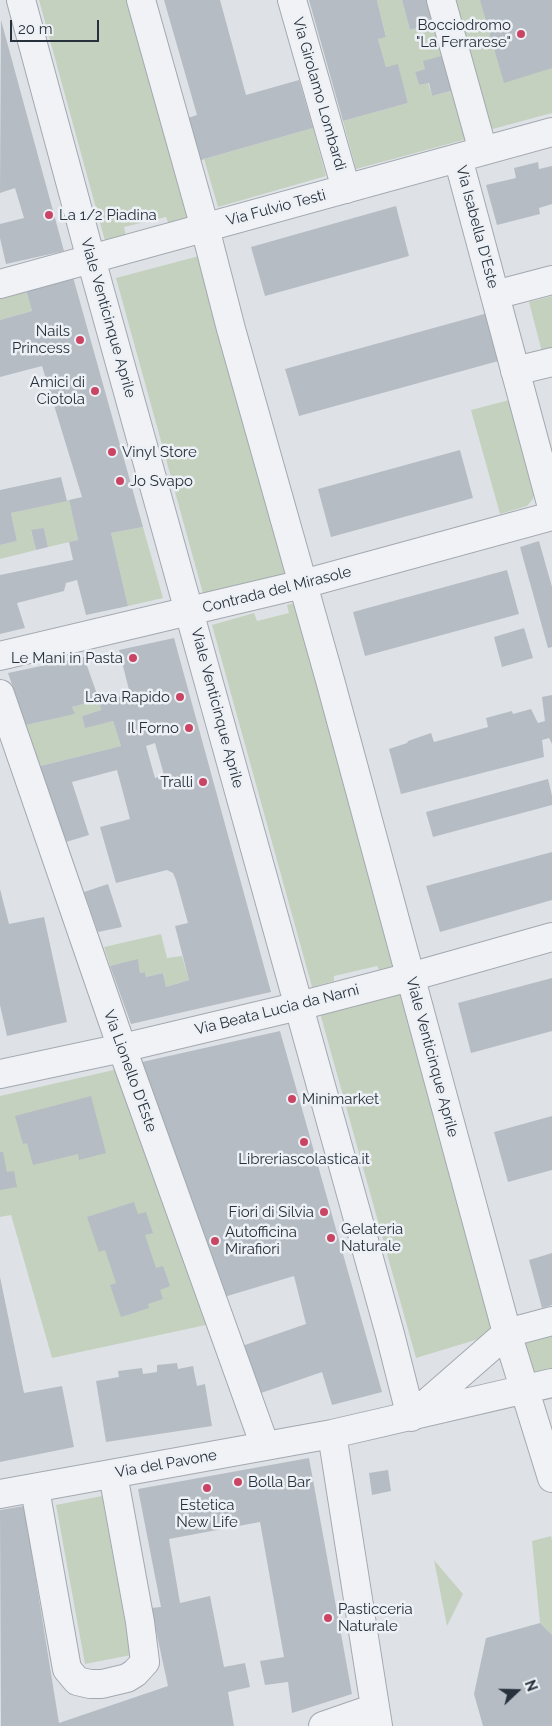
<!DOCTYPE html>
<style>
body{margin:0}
#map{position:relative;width:552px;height:1726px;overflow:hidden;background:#dee2e7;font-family:Raleway,sans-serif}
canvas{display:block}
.north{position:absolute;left:492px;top:1666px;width:50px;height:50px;-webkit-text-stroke:4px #edf1f5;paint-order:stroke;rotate:69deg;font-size:14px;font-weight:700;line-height:20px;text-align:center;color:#27313d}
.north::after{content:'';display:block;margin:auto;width:18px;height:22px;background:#27313d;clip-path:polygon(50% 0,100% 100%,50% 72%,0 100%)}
.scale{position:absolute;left:10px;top:20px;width:89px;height:22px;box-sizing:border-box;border:2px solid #27313d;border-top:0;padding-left:6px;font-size:15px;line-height:18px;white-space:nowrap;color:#27313d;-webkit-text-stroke:4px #edf1f5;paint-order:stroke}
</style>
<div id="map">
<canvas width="552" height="1726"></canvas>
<div class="north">N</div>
<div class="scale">20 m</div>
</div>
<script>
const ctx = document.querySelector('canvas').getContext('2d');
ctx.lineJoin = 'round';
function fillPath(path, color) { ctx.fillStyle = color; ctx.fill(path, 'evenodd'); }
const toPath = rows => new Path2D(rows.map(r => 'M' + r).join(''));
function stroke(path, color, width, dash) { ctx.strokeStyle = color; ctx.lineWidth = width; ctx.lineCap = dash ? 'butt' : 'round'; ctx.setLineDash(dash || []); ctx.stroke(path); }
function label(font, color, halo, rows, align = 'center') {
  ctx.font = font + ' Raleway,sans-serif'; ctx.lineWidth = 5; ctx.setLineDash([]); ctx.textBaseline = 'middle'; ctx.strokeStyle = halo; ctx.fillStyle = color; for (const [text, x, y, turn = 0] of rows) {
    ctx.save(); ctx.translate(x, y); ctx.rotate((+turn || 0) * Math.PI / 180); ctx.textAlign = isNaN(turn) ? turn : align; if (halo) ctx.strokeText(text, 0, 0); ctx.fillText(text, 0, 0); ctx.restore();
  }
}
const green = toPath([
 [39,0,127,0,189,219,169,225,166,217,124,227,126,236,105,241],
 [377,0,402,0,410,30,435,23,445,55,425,69,415,72,419,85,428,83,432,96,454,90,467,139,356,169,343,121,408,103,398,65,386,67,378,39,386,36],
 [454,0,552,0,552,113,489,130],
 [313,128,326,176,218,207,204,159],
 [199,256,286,575,204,597,116,278],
 [26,290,32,311,0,320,0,297],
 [552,296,552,349,542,352,529,302],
 [513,399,536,483,533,499,527,506,500,514,471,410],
 [69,500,78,540,48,547,44,528,31,531,36,550,0,559,0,545,17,541,11,513],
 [143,527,163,598,128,606,111,533],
 [294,603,394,966,379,970,377,966,334,976,334,981,312,987,212,625,254,613,257,621,289,613,287,605],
 [99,700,101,710,82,716,85,727,113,721,121,746,40,766,26,725,74,714,72,707],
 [161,934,167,958,182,956,189,980,166,987,163,973,146,977,145,972,140,973,138,960,110,966,104,947],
 [401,992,495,1334,416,1358,320,1013],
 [118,1069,206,1325,52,1358,11,1215,0,1217,0,1096],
 [552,1332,552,1369,532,1375,523,1340],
 [102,1496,131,1655,85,1664,56,1505],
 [551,1536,552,1541,552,1635,540,1623,532,1541],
 [434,1560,463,1594,447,1626]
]);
const building = toPath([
 [164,0,220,0,246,95,299,80,313,128,204,159,200,161,188,118,197,115],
 [309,0,377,0,386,37,378,39,386,67,398,64,408,103,343,121],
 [402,0,429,0,435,23,410,30],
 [480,0,552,0,552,68,504,83],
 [1,20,64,251,6,264,0,238,0,224,24,218,15,188,0,193],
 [445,55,454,90,432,96,429,83,419,85,415,72,425,69,423,61],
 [538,162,539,169,552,166,552,204,539,208,540,214,497,225,486,185,516,178,514,168],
 [396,206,409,256,265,296,251,247],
 [73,277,143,527,111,533,128,606,86,615,77,580,66,583,64,591,17,603,25,628,0,634,0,575,73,560,69,542,78,540,69,500,82,497,42,366,0,377,0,320,32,311,26,290],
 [495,311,502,360,299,416,285,369],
 [460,450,473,498,331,537,318,489],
 [61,477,67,501,11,513,17,541,0,545,0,490],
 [44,528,48,547,36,550,31,530],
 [539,541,552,587,552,647,548,648,520,547],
 [507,570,519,614,365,656,353,612],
 [524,628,533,658,502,667,494,637],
 [174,638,271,992,131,1024,110,966,138,959,140,973,145,972,146,977,163,973,166,987,189,980,175,926,188,923,176,880,173,873,167,870,116,883,100,827,130,819,117,770,72,782,89,835,66,842,40,766,121,746,113,721,85,728,82,716,101,710,99,702,130,694,119,650],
 [155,743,164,775,155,778,146,746],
 [84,657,99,700,72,707,75,714,26,725,8,673],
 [552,695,552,744,549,738,542,740,544,757,401,794,389,749,407,743,408,741,431,733,434,742,488,727,486,718,512,711,513,714,531,709,538,723,545,721,542,697],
 [548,779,552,796,552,805,433,837,426,812],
 [552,852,552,900,440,932,426,886],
 [108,884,122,927,98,932,84,892],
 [0,889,9,924,44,917,67,1022,7,1036,0,1005],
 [552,978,552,1031,471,1053,458,1003],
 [280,1031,382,1392,332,1405,322,1372,258,1394,242,1346,306,1324,294,1276,224,1297,142,1062],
 [91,1096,106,1153,79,1160,78,1154,33,1165,27,1143,23,1144,15,1116],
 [552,1116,552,1170,508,1182,494,1132],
 [0,1152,3,1152,7,1172,14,1171,17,1187,0,1190],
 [134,1202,138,1214,146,1212,153,1233,145,1235,156,1268,163,1266,170,1286,160,1290,163,1299,148,1304,149,1308,121,1317,110,1285,116,1283,105,1250,99,1252,87,1217],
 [552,1253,552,1305,542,1308,529,1260],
 [0,1277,24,1393,62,1386,74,1447,0,1462],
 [177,1363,178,1369,193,1366,197,1386,205,1384,212,1426,106,1442,96,1381,119,1377,118,1371,142,1368,143,1374,157,1372,157,1365],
 [309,1458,352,1694,292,1713,288,1682,265,1685,260,1661,284,1657,260,1522,169,1539,180,1603,210,1596,224,1667,245,1663,250,1687,228,1692,234,1726,1,1726,0,1510,24,1506,59,1723,168,1686,151,1608,161,1607,138,1489],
 [388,1470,391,1491,372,1495,369,1473],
 [540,1623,552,1635,552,1726,483,1726,474,1694,486,1638]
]);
const minor = toPath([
 [21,0,91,259,390,1334,411,1417],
 [141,0,205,228,231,329,330,680,507,1333,552,1478],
 [292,0,346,189],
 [441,0,483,151],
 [458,158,552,507],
 [0,284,552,132],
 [495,295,552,280],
 [515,371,552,362],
 [0,656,303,584,552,516],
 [0,694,122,1048,265,1446],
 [0,1074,122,1048,299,1006,410,977,552,937],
 [413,1415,507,1333,552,1321],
 [332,1434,378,1726],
 [35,1489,67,1669,77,1681,90,1684,102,1684,127,1678,135,1673,145,1662,140,1622,113,1474],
 [0,1494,332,1434,552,1383],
 [323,1726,375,1708]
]);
const markers = [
 [521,34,5,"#ca4564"],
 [49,215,5,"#ca4564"],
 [80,340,5,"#ca4564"],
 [95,391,5,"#ca4564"],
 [112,452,5,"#ca4564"],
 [120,481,5,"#ca4564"],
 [133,658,5,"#ca4564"],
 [180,697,5,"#ca4564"],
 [189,728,5,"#ca4564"],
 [203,782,5,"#ca4564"],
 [292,1099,5,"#ca4564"],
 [304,1142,5,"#ca4564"],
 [324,1212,5,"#ca4564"],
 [331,1238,5,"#ca4564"],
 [215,1241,5,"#ca4564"],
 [238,1482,5,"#ca4564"],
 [207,1488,5,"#ca4564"],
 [328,1618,5,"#ca4564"]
];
const poiNames = [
 ["Bocciodromo",511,25],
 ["\"La Ferrarese\"",511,42],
 ["La 1/2 Piadina",59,215,"left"],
 ["Nails",70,331],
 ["Princess",70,348],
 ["Amici di",85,382],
 ["Ciotola",85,399],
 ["Vinyl Store",122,452,"left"],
 ["Jo Svapo",130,481,"left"],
 ["Le Mani in Pasta",123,658],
 ["Lava Rapido",170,697],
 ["Il Forno",179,728],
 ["Tralli",193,782],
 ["Minimarket",302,1099,"left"],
 ["Libreriascolastica.it",304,1159,"center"],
 ["Fiori di Silvia",314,1212],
 ["Gelateria",341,1229,"left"],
 ["Naturale",341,1246,"left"],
 ["Autofficina",225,1232,"left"],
 ["Mirafiori",225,1249,"left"],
 ["Bolla Bar",248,1482,"left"],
 ["Estetica",207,1505,"center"],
 ["New Life",207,1522,"center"],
 ["Pasticceria",338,1609,"left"],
 ["Naturale",338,1626,"left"]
];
const streetNames = [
 ["Via Girolamo Lombardi",319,94,74],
 ["Via Fulvio Testi",276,208,-15],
 ["Via Isabella D'Este",477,227,75],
 ["Viale Venticinque Aprile",108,318,74],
 ["Contrada del Mirasole",277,590,-14],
 ["Viale Venticinque Aprile",217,708,75],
 ["Via Beata Lucia da Narni",277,1010,-14],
 ["Viale Venticinque Aprile",432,1057,75],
 ["Via Lionello D'Este",130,1071,70],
 ["Via del Pavone",166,1464,-10]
];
fillPath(green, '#c5d1bf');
fillPath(building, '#b5bcc3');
stroke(minor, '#a3a9b1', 30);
stroke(minor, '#f0f2f5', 28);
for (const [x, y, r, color] of markers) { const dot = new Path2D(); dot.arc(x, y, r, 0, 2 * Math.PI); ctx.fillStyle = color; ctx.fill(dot); stroke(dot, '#edf1f5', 2); }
label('15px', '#27313d', '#edf1f5', poiNames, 'right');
label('15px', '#27313d', '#edf1f5', streetNames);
</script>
